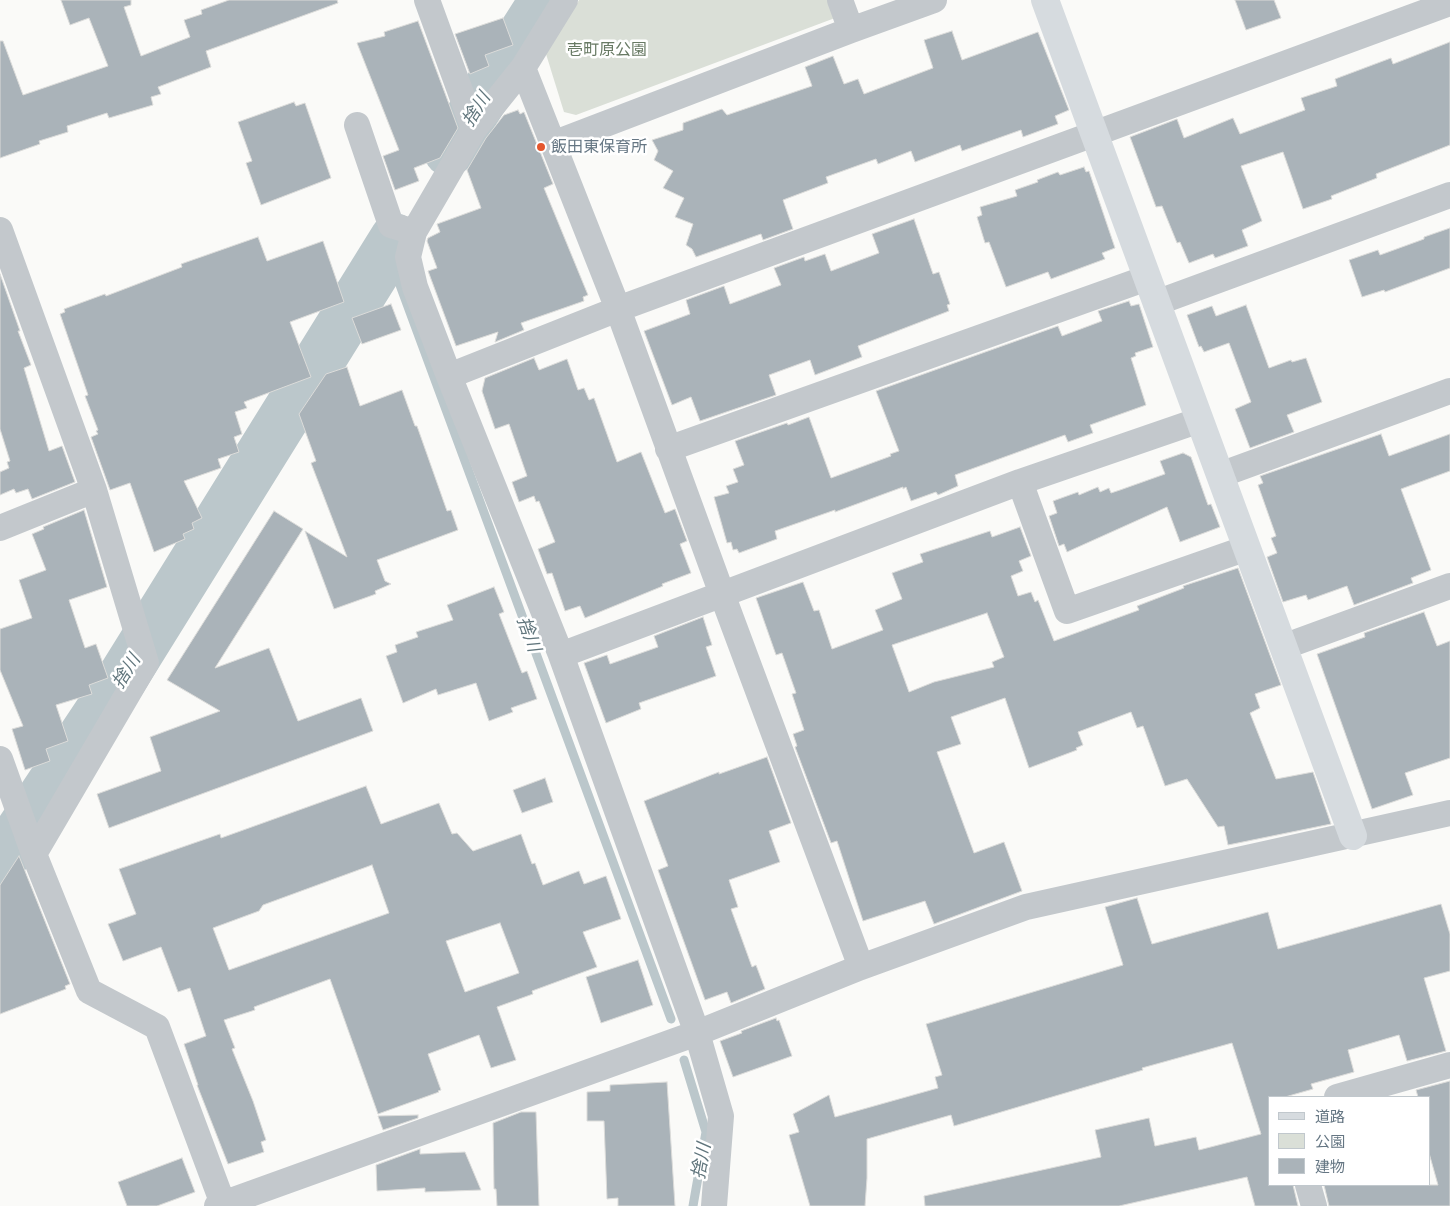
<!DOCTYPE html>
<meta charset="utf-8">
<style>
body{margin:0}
#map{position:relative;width:1450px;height:1206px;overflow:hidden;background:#fafaf8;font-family:Ubuntu,"Noto Sans JP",sans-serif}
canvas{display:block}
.legend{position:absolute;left:1268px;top:1096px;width:162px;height:90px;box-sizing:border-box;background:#fff;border:1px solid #c1c8cd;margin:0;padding:6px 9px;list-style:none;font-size:15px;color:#657683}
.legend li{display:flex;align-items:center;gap:10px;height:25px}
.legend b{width:25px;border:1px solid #c1c8cd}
</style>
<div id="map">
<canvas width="1450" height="1206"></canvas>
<ul class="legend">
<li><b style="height:6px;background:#d6dbdf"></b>道路</li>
<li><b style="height:14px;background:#dadfd7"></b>公園</li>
<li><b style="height:14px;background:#aab3b9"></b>建物</li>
</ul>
</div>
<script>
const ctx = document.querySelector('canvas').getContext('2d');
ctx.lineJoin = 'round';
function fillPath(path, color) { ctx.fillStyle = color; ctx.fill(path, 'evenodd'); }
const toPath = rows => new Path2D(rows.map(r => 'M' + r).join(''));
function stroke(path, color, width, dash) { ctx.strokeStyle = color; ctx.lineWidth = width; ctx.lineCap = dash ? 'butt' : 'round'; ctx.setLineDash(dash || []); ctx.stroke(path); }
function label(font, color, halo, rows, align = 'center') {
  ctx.font = font + ' Ubuntu,"Noto Sans JP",sans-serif'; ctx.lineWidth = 5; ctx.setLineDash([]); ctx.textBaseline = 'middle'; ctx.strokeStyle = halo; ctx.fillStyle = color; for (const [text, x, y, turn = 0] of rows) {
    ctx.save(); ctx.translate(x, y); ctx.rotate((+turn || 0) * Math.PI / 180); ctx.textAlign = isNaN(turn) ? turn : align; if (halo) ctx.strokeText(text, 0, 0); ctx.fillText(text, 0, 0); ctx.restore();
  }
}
const green = toPath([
 [579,0,828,0,835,18,576,115,564,112,546,54]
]);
const stream = toPath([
 [391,248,397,277,671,1019],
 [684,1060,706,1132,693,1206]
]);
const river = toPath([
 [449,151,545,0],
 [0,862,121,680,395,239]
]);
const building = toPath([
 [61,0,131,0,131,5,124,7,141,56,190,37,184,20,202,14,201,10,229,0,337,0,338,3,206,51,211,67,158,87,161,94,151,97,153,105,109,118,107,113,67,126,68,132,39,141,40,144,0,158,0,41,3,41,23,95,108,66,89,18,70,25,61,0],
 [1235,0,1274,0,1281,18,1246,30,1235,0],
 [503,18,513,45,485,55,489,66,470,74,455,34,503,18],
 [418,21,458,128,440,158,414,168,419,181,395,190,383,156,399,150,357,43,385,36,384,32,418,21],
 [952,31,962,60,1038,32,1069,110,1055,116,1058,124,1023,137,1021,130,962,151,960,145,915,162,911,151,878,164,876,159,826,177,828,183,783,200,793,229,763,240,761,234,696,257,692,249,686,245,693,224,675,217,684,198,663,188,673,171,654,160,658,151,652,140,683,130,683,123,722,109,727,115,812,86,805,67,833,56,844,84,858,79,864,94,933,68,924,40,952,31],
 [1450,42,1450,145,1376,174,1377,178,1331,196,1332,199,1303,209,1283,152,1241,166,1262,221,1242,230,1248,246,1215,258,1213,254,1189,263,1180,242,1177,243,1162,206,1156,207,1130,137,1177,119,1184,138,1233,118,1240,134,1305,110,1301,98,1337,86,1335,79,1391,58,1393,64,1450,42],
 [294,102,296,106,305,103,331,178,261,205,246,163,252,161,238,122,294,102],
 [518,110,520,114,524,112,553,184,544,188,588,295,583,297,584,301,521,323,524,330,495,342,498,332,456,346,428,271,437,268,427,241,428,238,440,232,437,224,481,208,467,170,486,138,504,115,518,110],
 [1084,167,1086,172,1089,171,1115,248,1102,253,1105,259,1051,279,1048,272,1006,287,989,242,985,243,977,217,982,215,980,207,1017,196,1015,190,1038,182,1037,180,1058,172,1060,175,1084,167],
 [914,219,933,274,939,272,950,304,947,305,949,311,858,346,862,357,815,375,810,360,769,375,776,395,700,421,691,397,672,405,644,331,690,314,686,300,724,286,730,304,781,285,774,268,804,257,805,261,825,254,831,271,879,253,872,234,914,219],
 [1450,228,1450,268,1385,292,1384,290,1362,297,1349,260,1378,250,1380,255,1424,239,1424,237,1450,228],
 [258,237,267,261,323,241,344,302,290,322,311,377,244,402,247,408,235,412,242,434,234,437,239,452,218,459,221,468,184,481,202,518,192,523,194,529,183,534,185,539,154,552,130,483,110,490,91,437,98,434,96,431,98,430,85,396,88,395,60,314,65,312,64,309,105,294,106,296,182,267,181,264,258,237],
 [0,274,20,331,18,331,31,365,24,368,49,451,62,446,75,482,32,499,28,489,16,493,14,489,0,495,0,472,9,468,7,462,10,461,0,429,0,274],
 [1129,301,1131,306,1139,304,1153,347,1135,353,1136,356,1131,358,1146,405,1090,425,1093,433,1068,442,1065,435,955,475,958,486,938,495,936,492,911,501,906,487,903,489,903,487,835,512,835,510,775,531,777,539,739,553,737,549,733,550,731,542,727,543,714,497,729,493,726,486,738,482,733,469,744,465,735,441,787,423,788,425,809,417,831,478,891,456,890,454,899,451,876,391,1058,326,1062,336,1102,321,1098,311,1129,301],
 [391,304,401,330,362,344,352,318,391,304],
 [1246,305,1269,368,1291,360,1292,362,1306,358,1322,402,1287,415,1294,432,1250,448,1235,409,1251,402,1229,343,1204,352,1201,346,1199,347,1187,315,1212,306,1216,316,1246,305],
 [534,358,539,370,567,359,578,390,584,388,589,400,594,398,617,462,641,452,665,513,675,509,687,541,680,544,691,573,662,584,663,586,585,618,580,606,565,611,552,573,547,574,538,549,555,542,539,501,536,502,534,496,519,502,512,482,527,476,509,424,495,429,482,391,485,378,534,358],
 [347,367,360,406,402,390,415,426,417,426,447,511,451,510,458,530,377,560,385,581,391,584,375,591,376,594,334,609,305,531,347,557,311,463,316,461,299,414,326,374,347,367],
 [1381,434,1389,456,1450,434,1450,471,1401,489,1431,570,1411,578,1413,583,1354,605,1347,586,1308,600,1306,595,1283,602,1267,557,1277,553,1271,538,1276,536,1258,485,1263,483,1260,476,1381,434],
 [1183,453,1191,457,1208,505,1211,504,1220,527,1180,542,1167,507,1067,552,1064,544,1059,546,1049,516,1057,513,1053,501,1078,492,1079,495,1098,487,1100,492,1109,488,1111,493,1120,490,1165,474,1160,461,1183,453],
 [84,510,107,587,69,600,85,648,96,644,108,678,89,685,92,694,56,705,68,741,46,749,50,761,25,770,12,729,23,726,0,670,0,629,32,618,19,580,46,570,32,534,44,529,43,527,84,510],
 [274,511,303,529,215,668,269,648,298,721,361,698,373,731,109,828,97,794,161,771,150,737,220,711,167,680,274,511],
 [1020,527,1031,556,1019,561,1023,571,1011,576,1018,596,1031,592,1035,602,1038,600,1054,641,1139,610,1137,606,1184,588,1183,586,1238,568,1281,685,1255,694,1260,708,1250,713,1276,779,1313,772,1331,824,1228,845,1224,826,1218,827,1187,779,1165,786,1143,726,1137,728,1131,712,1078,732,1083,745,1076,748,1077,750,1029,768,1005,698,951,717,961,744,937,752,974,853,1004,842,1022,891,934,924,925,901,863,921,837,841,831,843,795,747,797,746,793,734,804,730,792,694,796,693,782,653,776,655,756,598,803,582,814,611,819,610,832,649,883,630,875,610,902,599,892,573,923,562,920,554,990,531,992,537,1020,527],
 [987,613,1004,657,992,662,994,667,934,682,909,692,892,645,987,613],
 [494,587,504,612,499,614,522,673,527,671,537,699,511,708,513,712,489,721,476,683,438,695,436,689,403,703,386,656,397,652,395,645,418,637,416,632,453,620,447,605,494,587],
 [1424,612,1437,646,1450,641,1450,758,1405,773,1413,795,1372,809,1317,654,1365,637,1364,633,1424,612],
 [703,617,712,645,706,647,716,676,639,703,641,709,606,723,584,663,607,655,610,664,658,647,654,636,703,617],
 [767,757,791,823,769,831,780,862,729,880,738,907,731,909,752,967,756,965,765,989,731,1003,727,992,705,1000,658,870,668,866,644,801,719,772,719,774,767,757],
 [545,778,553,802,522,813,513,790,545,778],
 [366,786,381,824,439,803,452,834,457,833,473,851,521,834,532,864,535,863,543,885,579,871,584,884,606,876,621,919,583,932,597,967,532,991,533,994,497,1007,516,1060,491,1068,479,1035,428,1054,441,1090,438,1091,439,1092,378,1114,330,979,254,1007,255,1010,224,1020,235,1048,232,1049,253,1101,266,1140,261,1142,264,1152,228,1164,197,1085,198,1085,184,1044,206,1036,190,988,178,992,161,947,123,961,108,924,136,914,119,869,220,834,221,838,366,786],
 [372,865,389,913,229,970,213,928,259,911,263,905,372,865],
 [500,923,519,973,465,992,446,941,500,923],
 [19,856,70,984,65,986,66,989,0,1014,0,885,19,856],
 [1137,898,1152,944,1268,912,1278,949,1441,904,1450,934,1450,971,1424,978,1446,1051,1407,1061,1399,1035,1348,1050,1354,1072,1311,1084,1313,1089,1285,1097,1269,1097,1269,1185,1293,1185,1298,1206,1255,1206,1247,1177,1119,1206,925,1206,924,1196,1101,1157,1095,1130,1149,1118,1155,1146,1196,1137,1199,1150,1261,1134,1232,1043,1142,1068,1143,1070,954,1126,951,1115,867,1139,867,1178,865,1206,810,1206,789,1135,799,1132,793,1114,829,1095,835,1117,938,1088,935,1077,942,1075,926,1024,1123,965,1105,907,1137,898],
 [638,960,653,1005,601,1023,586,977,638,960],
 [776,1018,777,1021,779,1020,792,1056,733,1077,720,1041,742,1033,741,1031,776,1018],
 [1450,1081,1450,1206,1329,1206,1324,1185,1438,1185,1429,1153,1429,1097,1418,1097,1416,1090,1450,1081],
 [667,1082,675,1206,618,1206,618,1198,607,1199,604,1121,587,1121,587,1092,610,1091,610,1085,667,1082],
 [521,1112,536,1112,539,1206,497,1206,496,1189,494,1189,493,1123,521,1112],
 [418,1115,418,1118,383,1130,378,1116,418,1115],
 [420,1149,420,1154,465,1152,481,1190,425,1192,425,1188,377,1191,376,1165,420,1149],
 [182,1158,195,1192,157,1206,127,1206,118,1182,182,1158]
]);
const street = toPath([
 [427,0,474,129],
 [565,0,523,68,474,129,414,232,408,257,415,287,449,376,561,655,697,1033,721,1116,714,1206],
 [840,0,851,30],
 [523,68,618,309,722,594,861,967],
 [357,125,391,225,414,232],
 [553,144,851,30,934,0],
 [0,230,94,490,146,663,34,854],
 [1156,303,1450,195],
 [449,376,618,309,1450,3],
 [668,449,1147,278],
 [1220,475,1450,391],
 [1020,482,1067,611,1247,548],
 [0,528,94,490],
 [1283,647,1450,586],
 [561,655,1020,482,1200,420],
 [0,759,34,854,89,991,157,1027,223,1204],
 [1337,1097,1450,1065],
 [1308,1185,1314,1206],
 [217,1206,697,1033,861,967,1026,907,1450,813]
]);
const secondary = toPath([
 [1045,0,1353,836]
]);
const markers = [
 [541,147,5,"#e4572e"]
];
const parkNames = [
 ["壱町原公園",607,50]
];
const poiNames = [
 ["飯田東保育所",551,147]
];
const waterNames = [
 ["捨川",476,109,-58],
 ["捨川",529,634,70],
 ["捨川",126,671,-58],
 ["捨川",701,1161,-80]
];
fillPath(green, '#dadfd7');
stroke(stream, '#bbc7cb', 9);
stroke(river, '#bbc7cb', 51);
fillPath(building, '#aab3b9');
stroke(building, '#dcdcda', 1);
stroke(street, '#c3c8cc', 26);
stroke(secondary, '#d6dbdf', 28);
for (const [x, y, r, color] of markers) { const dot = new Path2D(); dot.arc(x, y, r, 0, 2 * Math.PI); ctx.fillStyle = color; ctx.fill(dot); stroke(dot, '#fff', 2); }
label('16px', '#687a64', '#fff', parkNames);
label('16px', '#657683', '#fff', poiNames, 'left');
label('italic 18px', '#60757c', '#fff', waterNames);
</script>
